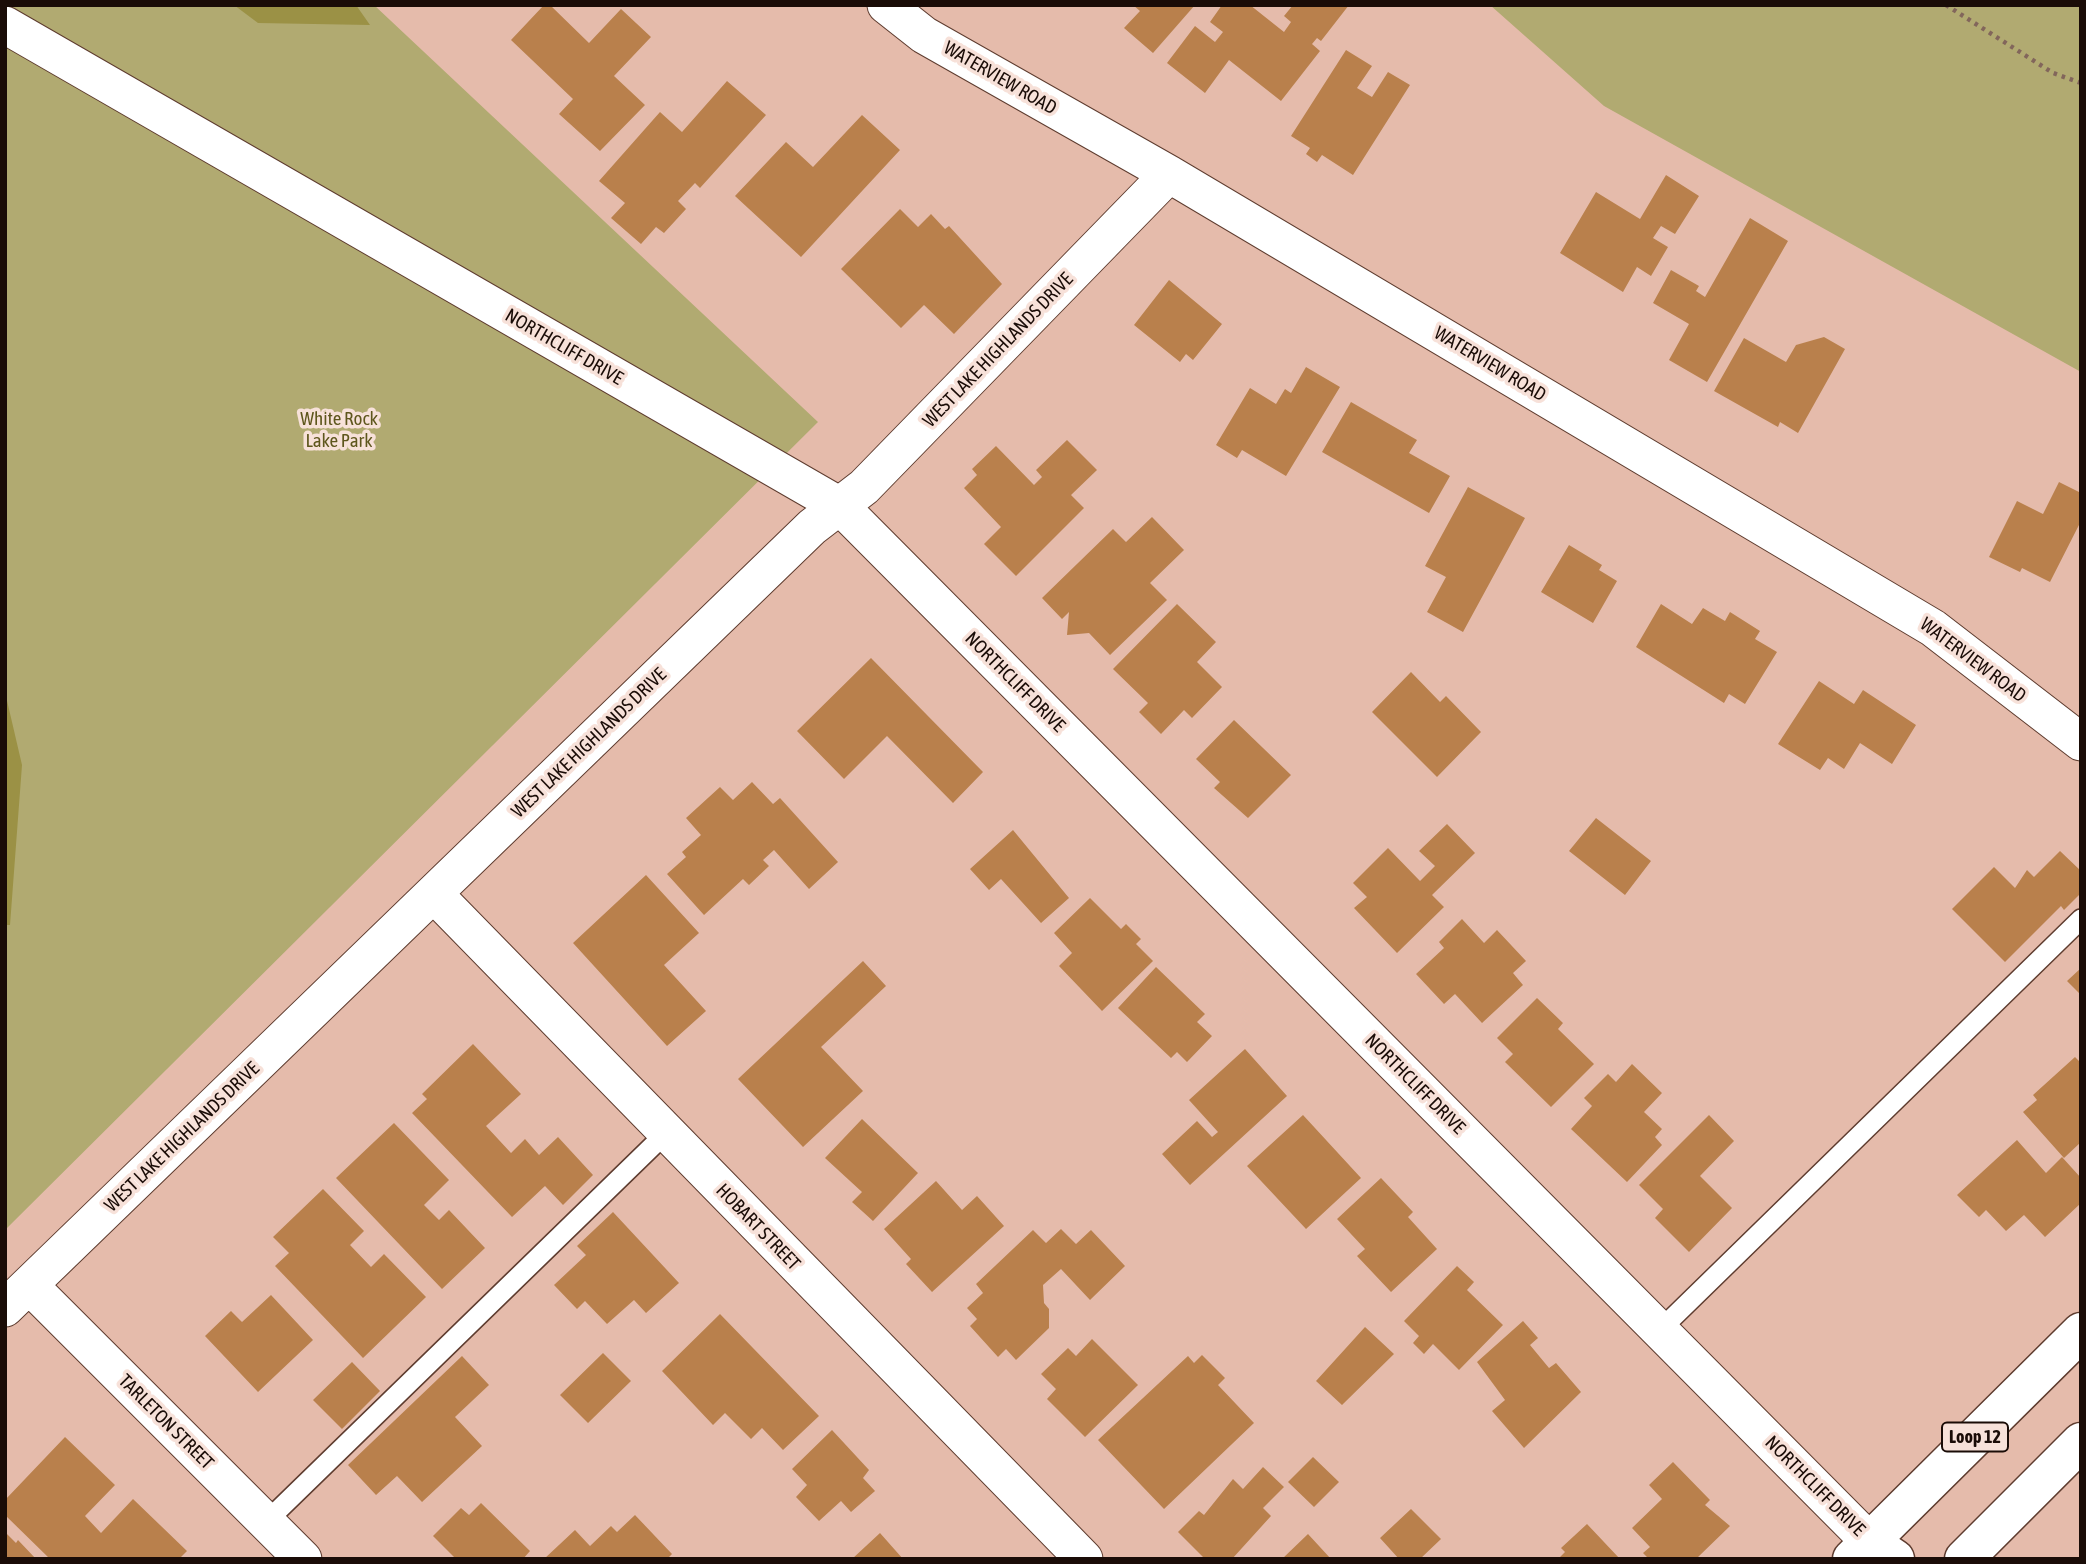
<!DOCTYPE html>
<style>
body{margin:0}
#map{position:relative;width:2086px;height:1564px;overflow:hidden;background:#e5bbab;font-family:"Asap Condensed",sans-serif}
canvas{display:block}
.frame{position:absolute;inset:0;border:7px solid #1a0c07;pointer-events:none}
</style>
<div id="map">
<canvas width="2086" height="1564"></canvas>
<div class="frame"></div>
</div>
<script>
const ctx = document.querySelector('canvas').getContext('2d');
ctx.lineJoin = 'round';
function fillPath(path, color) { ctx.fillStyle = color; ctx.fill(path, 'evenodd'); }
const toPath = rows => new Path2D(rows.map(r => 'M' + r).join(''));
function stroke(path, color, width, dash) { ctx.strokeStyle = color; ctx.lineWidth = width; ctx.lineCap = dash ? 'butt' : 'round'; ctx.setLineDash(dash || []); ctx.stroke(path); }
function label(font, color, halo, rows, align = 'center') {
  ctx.font = font + ' "Asap Condensed",sans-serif'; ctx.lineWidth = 7; ctx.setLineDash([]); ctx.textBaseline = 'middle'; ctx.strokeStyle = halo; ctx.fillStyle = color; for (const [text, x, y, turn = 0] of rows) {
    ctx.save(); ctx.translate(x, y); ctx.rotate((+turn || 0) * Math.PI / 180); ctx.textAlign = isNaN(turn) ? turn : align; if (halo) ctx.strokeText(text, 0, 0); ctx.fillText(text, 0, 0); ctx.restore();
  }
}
const green = toPath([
 [5,5,374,5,818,422,5,1230],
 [1490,5,2081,5,2081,372,1604,106]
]);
const forest = toPath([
 [234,5,356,5,370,25,258,23],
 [5,692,22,765,10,925,5,925]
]);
const building = toPath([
 [544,5,550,5,589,43,621,9,651,37,614,76,645,105,600,151,559,114,573,99,511,40],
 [1133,5,1195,5,1153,53,1124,28,1140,11],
 [1222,5,1250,5,1284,32,1291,22,1284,16,1293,5,1349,5,1321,41,1317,38,1312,44,1320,51,1281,101,1229,60,1205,93,1167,63,1195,26,1215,42,1223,32,1210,22],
 [1346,50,1372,66,1357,88,1372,97,1388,72,1410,85,1353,175,1322,155,1317,162,1306,154,1310,148,1291,136],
 [727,81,766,115,700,188,695,183,678,201,686,209,664,233,656,227,641,244,611,218,625,203,599,181,660,112,682,132],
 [862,115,900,150,801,257,735,196,786,142,813,167],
 [1666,175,1699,196,1675,234,1661,226,1653,238,1668,247,1651,276,1637,267,1623,292,1560,253,1596,192,1640,219],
 [900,209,918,227,931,214,945,229,949,226,1002,284,954,334,924,305,901,328,841,269],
 [1750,218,1788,241,1707,382,1669,360,1689,324,1653,303,1671,270,1699,286,1696,291,1705,297],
 [1169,280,1222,324,1193,360,1186,354,1180,362,1134,325],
 [1824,337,1845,349,1798,433,1780,422,1778,427,1714,391,1744,338,1786,362,1796,345],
 [1306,367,1340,387,1286,476,1242,450,1237,458,1216,445,1250,388,1276,404,1285,389,1291,393],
 [1351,402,1417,440,1409,453,1450,476,1429,513,1322,452],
 [1067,440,1097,470,1071,495,1084,508,1016,576,984,544,1001,527,964,488,977,475,972,469,996,446,1034,485,1042,477,1036,470],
 [2059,482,2081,493,2081,521,2050,582,2022,568,2020,572,1989,557,2017,501,2043,514],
 [1468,487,1525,518,1463,632,1427,612,1446,577,1425,566],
 [1152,517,1184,550,1150,583,1167,600,1110,655,1089,633,1067,635,1069,612,1062,619,1042,598,1113,529,1126,542],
 [1569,545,1602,565,1599,570,1617,581,1593,623,1541,592],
 [1177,604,1216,642,1197,662,1222,687,1192,718,1184,710,1161,734,1139,712,1148,703,1113,669],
 [1661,604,1692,624,1703,608,1725,621,1730,612,1760,631,1755,639,1777,652,1745,704,1729,694,1724,703,1636,647],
 [871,658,983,772,953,803,887,736,844,779,797,731],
 [1411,672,1440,702,1446,696,1481,732,1437,777,1372,712],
 [1819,681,1854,704,1863,690,1916,725,1892,764,1860,743,1844,769,1828,758,1820,770,1778,744],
 [1234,720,1291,775,1248,818,1214,788,1220,782,1196,759],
 [752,782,773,804,780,798,838,862,809,889,774,850,763,860,769,866,749,885,743,879,704,915,667,874,686,857,682,852,701,835,686,818,720,787,733,800],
 [1596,818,1651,861,1625,895,1569,851],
 [1447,824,1475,853,1432,895,1444,907,1397,953,1354,908,1367,897,1353,883,1388,848,1420,881,1435,866,1419,851],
 [1013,830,1069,898,1041,923,1001,879,989,890,970,869],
 [2060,851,2081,871,2081,893,2064,910,2061,906,2005,962,1952,909,1994,867,2015,888,2027,870,2034,877],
 [646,875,699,933,664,965,706,1011,667,1046,573,943],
 [1090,898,1121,929,1126,924,1141,939,1136,944,1153,961,1102,1011,1059,966,1072,953,1054,933],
 [1462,919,1484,943,1497,930,1526,961,1513,973,1523,985,1482,1023,1455,994,1444,1004,1416,974,1444,948,1439,942],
 [863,961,886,986,821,1047,863,1091,803,1147,738,1079],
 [1156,967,1205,1014,1197,1022,1212,1036,1187,1062,1177,1052,1171,1058,1118,1008],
 [2081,968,2081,995,2067,981],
 [1537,998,1563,1023,1558,1029,1594,1064,1551,1107,1505,1062,1513,1054,1497,1038],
 [473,1044,521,1094,486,1126,511,1153,525,1139,539,1155,558,1137,593,1175,563,1205,545,1186,512,1217,412,1113,427,1099,422,1094],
 [1245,1049,1287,1096,1190,1185,1162,1154,1197,1121,1212,1137,1218,1132,1189,1100],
 [2075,1057,2081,1063,2081,1142,2064,1158,2023,1112,2037,1100,2033,1095],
 [1632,1064,1662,1093,1644,1112,1662,1129,1655,1137,1662,1145,1627,1182,1571,1129,1592,1106,1584,1098,1608,1074,1616,1082],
 [1303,1115,1361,1178,1306,1229,1247,1166],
 [1709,1115,1734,1141,1700,1176,1732,1208,1689,1252,1655,1218,1663,1209,1639,1185],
 [862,1119,918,1173,873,1221,852,1202,862,1192,825,1158],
 [394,1123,449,1180,424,1205,439,1220,449,1210,485,1248,442,1289,336,1178],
 [2017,1140,2046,1173,2062,1157,2081,1178,2081,1203,2045,1237,2024,1215,2006,1231,1986,1210,1979,1217,1957,1195],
 [1381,1178,1413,1212,1408,1217,1437,1249,1391,1292,1357,1256,1365,1249,1337,1219],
 [936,1181,962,1210,977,1196,1004,1226,932,1292,906,1264,911,1259,884,1229],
 [323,1189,364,1231,350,1245,371,1267,384,1254,426,1297,363,1358,275,1266,289,1253,273,1237],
 [613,1212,679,1283,646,1313,634,1300,607,1324,585,1301,577,1309,554,1285,586,1255,577,1246],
 [1061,1229,1076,1244,1091,1230,1125,1266,1090,1300,1061,1269,1043,1285,1044,1303,1049,1309,1049,1328,1016,1360,1006,1349,998,1357,970,1326,977,1319,967,1308,983,1293,976,1284,1033,1230,1046,1243],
 [1457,1266,1474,1282,1467,1290,1503,1325,1459,1370,1433,1344,1424,1354,1413,1343,1419,1336,1404,1321],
 [271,1295,313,1340,258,1392,205,1336,231,1311,242,1322],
 [720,1314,819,1416,783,1450,762,1428,751,1439,725,1413,713,1425,662,1371],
 [1523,1321,1538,1338,1530,1345,1549,1368,1556,1363,1581,1392,1524,1448,1492,1411,1505,1400,1477,1362],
 [1365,1327,1394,1354,1342,1405,1316,1381],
 [1092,1339,1138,1385,1085,1437,1047,1399,1056,1389,1041,1374,1068,1348,1076,1356],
 [603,1353,631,1381,588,1423,560,1395],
 [1202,1355,1225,1378,1218,1385,1254,1423,1164,1509,1098,1440,1188,1356,1194,1363],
 [462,1356,489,1385,455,1417,482,1446,422,1502,397,1476,376,1495,348,1465],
 [352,1362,380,1391,342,1429,313,1400],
 [832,1430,869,1470,863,1478,875,1491,851,1512,841,1501,819,1521,796,1497,807,1485,792,1469],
 [65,1437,115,1485,85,1516,101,1533,133,1499,187,1551,179,1559,50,1559,5,1515,5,1500],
 [1313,1457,1339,1482,1314,1507,1288,1482],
 [1673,1462,1710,1500,1705,1505,1730,1526,1696,1559,1649,1559,1643,1553,1650,1547,1632,1528,1662,1499,1649,1485],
 [1263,1467,1284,1487,1263,1508,1271,1516,1232,1559,1205,1559,1178,1532,1199,1511,1204,1515,1233,1479,1243,1489],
 [481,1503,530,1551,523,1559,456,1559,433,1536,461,1508,469,1515],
 [1411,1509,1441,1539,1420,1559,1399,1559,1380,1538],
 [635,1515,672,1554,667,1559,544,1559,575,1530,590,1546,611,1526,617,1532],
 [1587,1524,1620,1559,1558,1559,1565,1552,1561,1548],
 [5,1532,16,1543,18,1540,36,1559,5,1559],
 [880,1533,903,1559,852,1559],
 [1308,1534,1331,1559,1282,1559]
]);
const path = toPath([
 [1946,5,2053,73,2081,83]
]);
const service = toPath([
 [1660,1330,2081,919],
 [266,1522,666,1133]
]);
const minor = toPath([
 [886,5,924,35,1169,174,1933,628,2081,742],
 [5,25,840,506,1870,1542],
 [434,894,1084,1559],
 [29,1285,303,1559],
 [5,1308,812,527,864,487,1169,174]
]);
const tertiary = toPath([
 [1870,1542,1895,1559]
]);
const primary = toPath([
 [1852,1559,2081,1332],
 [1964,1559,2081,1442]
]);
const shields = [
 [1975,1437,66]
];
const shieldNames = [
 ["Loop 12",1975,1437]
];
const streetNames = [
 ["WATERVIEW ROAD",1000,78,30],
 ["NORTHCLIFF DRIVE",564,347,30],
 ["WEST LAKE HIGHLANDS DRIVE",998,350,-46],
 ["WATERVIEW ROAD",1490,364,31],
 ["WATERVIEW ROAD",1973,660,37],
 ["NORTHCLIFF DRIVE",1015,682,45],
 ["WEST LAKE HIGHLANDS DRIVE",589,743,-44],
 ["NORTHCLIFF DRIVE",1415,1084,45],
 ["WEST LAKE HIGHLANDS DRIVE",182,1137,-44],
 ["HOBART STREET",758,1227,46],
 ["TARLETON STREET",166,1422,45],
 ["NORTHCLIFF DRIVE",1815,1486,45]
];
const parkNames = [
 ["White Rock",339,419],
 ["Lake Park",339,441]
];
fillPath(green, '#b1aa71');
fillPath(forest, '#9b9145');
fillPath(building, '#b9804c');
stroke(service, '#5e3c2f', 22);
stroke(minor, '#5e3c2f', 39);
stroke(tertiary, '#5e3c2f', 41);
stroke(primary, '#5e3c2f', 41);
stroke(path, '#82665b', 4.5, [3.5, 5]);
stroke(service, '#fff', 19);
stroke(minor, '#fff', 37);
stroke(tertiary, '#fff', 38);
stroke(primary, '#fff', 38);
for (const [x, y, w] of shields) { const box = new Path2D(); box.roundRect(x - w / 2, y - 14.5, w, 29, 5); ctx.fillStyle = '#f7e1d9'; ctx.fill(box); stroke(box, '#1a0c07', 2); }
label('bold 18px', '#1a0c07', null, shieldNames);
label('19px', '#1a0c07', '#f7e1d9', streetNames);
label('19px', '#5e561d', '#f7e1d9', parkNames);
</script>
